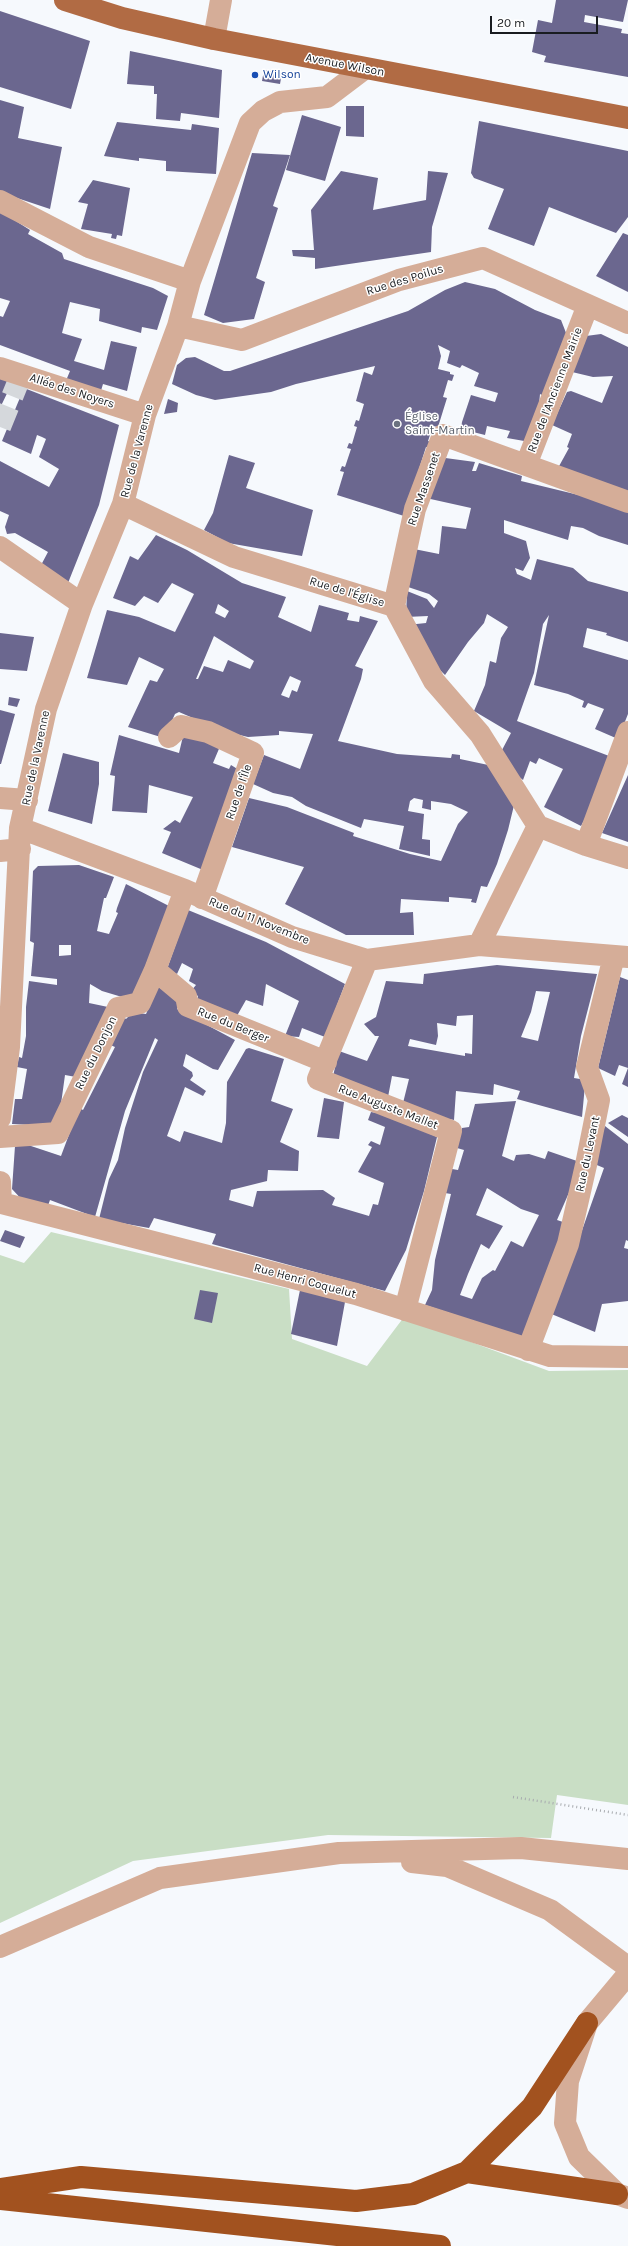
<!DOCTYPE html>
<meta charset="utf-8">
<style>
body{margin:0}
#map{position:relative;width:628px;height:2246px;overflow:hidden;background:#f6f9fd;font-family:Karla,sans-serif}
canvas{display:block}
.scale{position:absolute;left:490px;top:16px;width:108px;height:18px;box-sizing:border-box;border:2px solid #191c20;border-top:0;padding-left:5px;font-size:12px;line-height:14px;white-space:nowrap;color:#191c20;-webkit-text-stroke:3px #fff;paint-order:stroke}
</style>
<div id="map">
<canvas width="628" height="2246"></canvas>
<div class="scale">20 m</div>
</div>
<script>
const ctx = document.querySelector('canvas').getContext('2d');
ctx.lineJoin = 'round';
function fillPath(path, color) { ctx.fillStyle = color; ctx.fill(path, 'evenodd'); }
const toPath = rows => new Path2D(rows.map(r => 'M' + r).join(''));
function stroke(path, color, width, dash) { ctx.strokeStyle = color; ctx.lineWidth = width; ctx.lineCap = dash ? 'butt' : 'round'; ctx.setLineDash(dash || []); ctx.stroke(path); }
function label(font, color, halo, rows, align = 'center') {
  ctx.font = font + ' Karla,sans-serif'; ctx.lineWidth = 3; ctx.setLineDash([]); ctx.textBaseline = 'middle'; ctx.strokeStyle = halo; ctx.fillStyle = color; for (const [text, x, y, turn = 0] of rows) {
    ctx.save(); ctx.translate(x, y); ctx.rotate((+turn || 0) * Math.PI / 180); ctx.textAlign = isNaN(turn) ? turn : align; if (halo) ctx.strokeText(text, 0, 0); ctx.fillText(text, 0, 0); ctx.restore();
  }
}
const green = toPath([
 [51,1232,289,1289,292,1339,367,1366,404,1317,549,1371,628,1370,628,1805,557,1795,551,1838,328,1835,133,1861,0,1923,0,1255,24,1263]
]);
const building = toPath([
 [556,0,628,0,623,22,585,15,584,22,622,29,621,33,628,34,628,77,544,62,546,56,532,52,538,20,552,23],
 [0,11,90,41,71,109,0,87],
 [130,51,222,70,219,118,181,113,180,121,156,119,157,94,154,94,154,86,127,84],
 [264,70,282,73,280,84,262,81],
 [0,100,24,107,18,138,62,147,50,209,5,194,0,195],
 [346,106,364,106,364,137,346,136],
 [302,115,341,127,325,181,286,170],
 [479,121,628,151,628,217,616,233,549,207,534,246,488,229,504,189,474,178,471,173],
 [117,122,191,130,192,124,219,128,216,174,166,171,166,161,139,158,139,161,104,156],
 [252,153,290,155,273,206,278,208,256,278,265,282,254,319,223,323,204,315],
 [341,171,378,178,373,210,426,200,428,171,448,173,432,227,431,252,315,269,315,258,293,256,292,250,314,250,311,210],
 [93,180,130,188,122,236,117,235,116,239,111,238,112,234,81,229,88,204,78,202],
 [0,211,30,230,28,234,62,253,64,259,153,288,168,296,157,330,142,327,141,333,99,321,100,309,70,302,62,333,82,339,74,361,104,370,111,341,137,347,127,391,103,384,100,394,65,383,70,371,0,345,0,316,3,317,10,301,0,298],
 [623,233,628,235,628,292,596,276],
 [465,282,495,289,535,310,561,320,568,338,548,398,540,394,538,416,530,442,507,438,510,431,487,426,485,435,461,429,462,422,471,395,495,402,498,393,474,386,479,373,462,365,460,368,447,363,450,351,438,345,441,356,438,369,450,372,450,374,454,375,452,381,448,380,443,397,447,398,438,427,433,426,428,441,431,442,430,448,426,447,404,516,337,495,344,472,340,471,342,466,345,467,351,449,347,448,349,443,352,444,357,427,354,426,356,420,359,421,364,404,356,401,364,372,372,375,375,366,296,384,271,392,215,400,196,395,172,384,177,365,186,358,195,357,224,371,230,371,408,311,445,290],
 [601,334,628,347,628,493,558,468,569,448,567,447,572,434,552,425,567,392,571,391,602,403,613,376,593,377,572,372,586,336],
 [0,378,12,383,0,408],
 [24,388,119,425,99,505,68,583,40,567,48,552,15,533,7,534,5,527,9,515,0,511,0,461,49,487,59,469,39,457,46,439,42,437,37,435,31,454,2,441],
 [168,399,178,403,177,412,164,414],
 [229,455,255,463,246,488,313,510,302,556,228,543,204,530,213,513],
 [438,457,475,462,472,471,476,471,479,463,522,476,521,481,591,498,628,510,628,545,599,536,583,528,571,526,568,540,504,520,504,533,526,541,530,558,523,571,515,568,517,574,531,580,537,559,573,568,588,581,628,592,628,642,606,635,607,633,587,628,583,647,628,660,628,714,618,739,595,729,604,709,588,703,585,708,582,707,584,701,568,694,534,685,549,615,543,624,534,673,517,721,617,759,581,826,544,807,563,769,539,758,536,764,530,761,523,780,518,776,502,750,511,733,474,711,485,685,490,661,496,663,501,638,508,627,487,614,484,623,468,642,445,675,426,656,407,625,426,623,428,616,406,617,407,591,427,599,434,608,438,601,429,594,408,587,414,549,439,554,442,526,466,529,471,508,426,498],
 [156,535,187,550,242,583,286,597,278,617,311,632,319,605,349,613,347,620,359,622,360,616,378,621,355,666,363,669,361,679,338,741,397,754,451,758,452,754,460,755,460,759,493,766,516,797,508,830,497,864,487,887,481,886,476,903,471,902,472,899,449,897,449,902,401,899,400,913,413,912,414,935,346,935,285,904,304,867,232,847,249,798,287,807,354,833,353,836,410,854,441,861,458,824,468,812,451,804,431,801,431,810,422,808,423,800,414,798,410,801,408,811,424,814,422,839,430,840,430,856,399,849,404,826,364,819,361,828,306,806,292,797,273,793,253,784,264,755,300,769,313,734,279,731,279,735,248,737,223,731,179,712,175,714,164,738,128,727,150,680,157,682,164,669,139,657,127,685,87,678,107,610,139,617,175,632,194,594,172,583,158,603,144,596,135,606,113,598,130,556,138,560],
 [218,604,229,611,225,618,215,613],
 [214,636,254,661,250,669,228,660,223,672,204,666,198,679,196,679],
 [290,676,301,681,297,692,292,690,289,698,281,695],
 [0,633,34,637,27,671,0,669],
 [9,697,20,699,17,707,8,705],
 [0,710,15,714,1,764,0,764],
 [184,732,221,744,213,763,229,769,231,765,239,770,203,870,162,853,171,832,163,829,175,820,180,823,193,797,149,785,147,813,112,811,115,776,110,775,119,735,179,753],
 [63,753,99,762,99,784,92,824,48,811],
 [628,775,628,842,602,833],
 [79,865,114,877,106,898,104,898,97,931,109,934,118,913,116,912,117,908,126,884,169,906,132,1000,102,991,90,984,89,1003,108,1007,76,1077,65,1075,61,1104,53,1126,12,1124,15,1099,22,1099,27,1069,17,1067,19,1057,22,1058,26,1036,26,1007,29,981,57,985,57,979,31,976,34,943,30,941,33,871,38,866],
 [59,945,71,945,71,955,59,956],
 [188,910,266,942,345,984,325,1037,302,1028,299,1037,285,1036,299,1001,266,984,263,1006,246,1000,234,1021,197,1002,198,996,191,991,196,985,189,981,193,969,182,963,177,974,167,969],
 [497,965,597,974,581,1036,574,1078,580,1079,585,1085,582,1117,517,1099,520,1091,494,1084,493,1095,456,1091,454,1120,426,1115,403,1103,409,1079,392,1076,388,1097,333,1076,339,1051,367,1061,379,1036,375,1036,364,1024,376,1017,386,981,423,984,424,974],
 [536,991,550,992,538,1041,521,1037,531,1012],
 [473,1015,472,1054,465,1053,465,1056,408,1046,410,1039,436,1045,438,1036,437,1023,456,1026,457,1016],
 [620,977,628,980,628,1087,622,1084,628,1068,619,1065,615,1076,598,1068],
 [158,987,182,999,177,1009,235,1040,218,1070,213,1069,186,1054,183,1066,192,1072,193,1076,190,1080,206,1091,203,1096,185,1087,167,1136,180,1142,184,1131,222,1143,226,1123,227,1082,246,1049,249,1048,284,1059,271,1101,293,1109,280,1142,299,1151,298,1171,268,1170,267,1181,231,1190,229,1200,253,1207,257,1191,323,1190,335,1198,332,1205,369,1216,373,1204,378,1205,384,1183,358,1172,372,1147,368,1145,371,1141,380,1145,385,1127,368,1120,371,1112,388,1115,437,1137,424,1191,406,1250,385,1291,212,1244,216,1234,154,1218,149,1228,99,1219,109,1179,118,1160,125,1128,143,1072,158,1040,155,1038,125,1111,95,1217,50,1200,46,1211,25,1203,12,1189,15,1146,31,1146,61,1156,79,1108,83,1110,115,1047,108,1044,122,1016,126,1019,130,1015,139,1013,146,1014],
 [324,1098,344,1102,339,1139,317,1137],
 [516,1101,502,1156,514,1161,516,1155,529,1154,545,1159,548,1151,577,1161,571,1188,557,1220,566,1223,522,1337,425,1305,432,1290,435,1260,451,1194,445,1193,452,1169,458,1170,464,1150,457,1148,462,1128,469,1127,475,1104],
 [487,1188,521,1209,539,1215,523,1247,511,1241,495,1271,493,1270,482,1278,472,1299,460,1295,468,1274,481,1244,489,1249,503,1226,476,1215],
 [622,1115,628,1118,628,1137,608,1123],
 [605,1126,628,1144,628,1241,626,1240,624,1248,628,1249,628,1301,602,1304,595,1332,549,1313,580,1236,604,1168,592,1163],
 [5,1230,25,1237,20,1248,0,1241],
 [200,1290,218,1293,212,1323,194,1319],
 [300,1290,345,1302,337,1346,291,1334]
]);
const minorTunnel = toPath([
 [0,427,21,375]
]);
const path = toPath([
 [513,1797,628,1815]
]);
const minor = toPath([
 [214,39,221,0],
 [0,201,89,247,190,281],
 [588,305,526,465,628,502],
 [178,326,242,340,399,280,483,258,628,323],
 [0,368,145,415],
 [123,504,234,557,394,606,434,681,480,734,538,826],
 [0,547,82,604],
 [394,606,415,509,443,435,526,465],
 [169,737,181,726,208,732,253,753,202,898],
 [0,798,27,800],
 [20,828,185,890,292,937,367,960,479,945,628,957],
 [586,845,628,732],
 [0,851,20,849],
 [479,945,538,826,586,845,628,858],
 [367,960,318,1079,451,1131,405,1310],
 [155,970,186,996,188,1006,326,1062],
 [0,1118,9,1047,20,828,46,709,82,604,123,504,145,415,178,326,190,281,250,123,263,111,280,102,327,97,364,69],
 [0,1137,58,1133,118,1008,140,1003,155,970,185,890],
 [0,1182,1,1203,356,1294,550,1356,628,1357],
 [528,1350,568,1244,586,1165,599,1100,587,1067,614,956],
 [412,1862,447,1866,550,1910,628,1967],
 [0,1947,160,1878,339,1853,521,1848,628,1859],
 [628,1974,587,2023,568,2081,565,2123,579,2157,617,2194,628,2198]
]);
const major = toPath([
 [65,0,122,18,214,39,628,118]
]);
const highway = toPath([
 [467,2172,617,2194],
 [0,2189,81,2177,356,2201,413,2194,467,2172,532,2107,587,2023],
 [0,2199,440,2246]
]);
const markers = [
 [255,75,4,"#1a4fb4"],
 [397,424,4,"#6b7280"]
];
const streetNames = [
 ["Avenue Wilson",345,65,11],
 ["Rue des Poilus",405,280,-17],
 ["Rue de l'Ancienne Mairie",555,390,-69],
 ["Allée des Noyers",72,391,18],
 ["Rue de la Varenne",137,451,-75],
 ["Rue Massenet",424,489,-71],
 ["Rue de l'Église",347,592,17],
 ["Rue de la Varenne",36,758,-78],
 ["Rue de l'Île",239,792,-71],
 ["Rue du 11 Novembre",259,921,22],
 ["Rue du Berger",233,1025,22],
 ["Rue du Donjon",96,1053,-64],
 ["Rue Auguste Mallet",388,1107,21],
 ["Rue du Levant",588,1154,-78],
 ["Rue Henri Coquelut",305,1281,15]
];
const transitNames = [
 ["Wilson",263,75]
];
const worshipNames = [
 ["Église",405,417],
 ["Saint-Martin",405,431]
];
fillPath(green, '#c9dec5');
fillPath(building, '#6b678f');
stroke(minorTunnel, '#d5d8dc', 22, [22, 11]);
stroke(path, '#a8abaf', 2.5, [1, 3]);
stroke(minor, '#d5ad98', 22);
stroke(major, '#b16b44', 22);
stroke(highway, '#a2521f', 22);
for (const [x, y, r, color] of markers) { const dot = new Path2D(); dot.arc(x, y, r, 0, 2 * Math.PI); ctx.fillStyle = color; ctx.fill(dot); stroke(dot, '#fff', 1.5); }
label('12px', '#191c20', '#fff', streetNames);
label('12px', '#164399', '#fff', transitNames, 'left');
label('12px', '#5b616d', '#fff', worshipNames, 'left');
</script>
